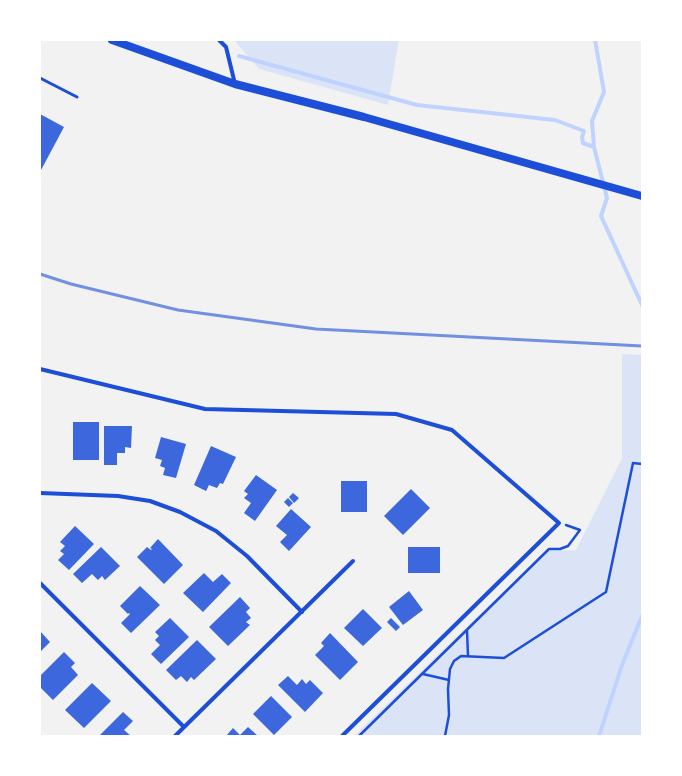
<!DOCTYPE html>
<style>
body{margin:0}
#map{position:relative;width:682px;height:776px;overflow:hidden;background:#f2f2f2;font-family:"Noto Serif",serif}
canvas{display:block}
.frame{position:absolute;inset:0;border:41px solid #fff;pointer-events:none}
</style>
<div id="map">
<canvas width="682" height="776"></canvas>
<div class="frame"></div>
</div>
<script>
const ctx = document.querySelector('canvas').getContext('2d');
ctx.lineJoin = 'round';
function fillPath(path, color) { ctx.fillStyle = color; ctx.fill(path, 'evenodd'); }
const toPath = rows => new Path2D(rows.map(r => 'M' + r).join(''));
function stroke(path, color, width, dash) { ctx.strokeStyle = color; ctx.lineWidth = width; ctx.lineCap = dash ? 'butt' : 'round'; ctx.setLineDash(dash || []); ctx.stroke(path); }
const green = toPath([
 [234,40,399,40,388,105,259,69],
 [622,354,642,355,642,736,354,736,545,551,576,550,622,458]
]);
const stream = toPath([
 [595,40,604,92,592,121,594,147,607,198,601,216,642,305],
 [239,56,417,105,555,120,584,131,582,137,583,143,594,147],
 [599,736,622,665,642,616]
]);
const building = toPath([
 [40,114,64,127,40,172],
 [73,422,99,422,99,460,73,460],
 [104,426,132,426,131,448,125,447,125,453,117,453,117,465,104,465],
 [161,437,186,444,176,478,163,475,165,468,160,466,162,460,155,458],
 [211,446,236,457,223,484,220,483,217,488,209,485,206,491,194,485],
 [256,475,277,490,255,521,244,513,251,503,244,498,248,494,244,491],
 [341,481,367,481,367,512,341,512],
 [411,489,430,508,403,535,384,516],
 [293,493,299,498,294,503,289,497],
 [288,498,293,503,289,507,284,502],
 [291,509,311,527,289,551,280,542,287,535,276,526],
 [75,526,94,544,69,570,58,560,64,554,60,551,65,546,60,542],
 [158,539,183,565,164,584,137,557,147,547,151,550,152,549,150,548],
 [101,547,120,566,105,580,102,576,98,580,92,574,82,583,73,574],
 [408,547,440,547,440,573,408,573],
 [204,573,213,582,222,574,231,583,203,612,183,593],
 [140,586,160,605,131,633,121,623,130,614,129,613,128,614,120,606],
 [409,591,423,610,403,625,389,607],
 [240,597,250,608,246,612,251,618,246,622,250,625,228,646,209,627],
 [363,609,382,628,363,646,344,628],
 [170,618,189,637,161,664,151,654,160,645,155,640,159,636,155,632],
 [391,618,400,627,396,631,387,622],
 [40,631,50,642,40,652],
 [330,633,358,662,340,680,315,655,324,646,321,643],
 [197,640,216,659,194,680,191,677,187,682,181,676,176,680,166,670],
 [64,652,75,663,71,667,78,675,53,700,40,687,40,676],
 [288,676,297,685,302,679,306,684,310,680,323,693,305,712,278,685],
 [92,683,111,701,84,728,65,710],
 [271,696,292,717,274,735,253,714],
 [123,712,133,721,124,730,131,736,99,736],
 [248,727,258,736,226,736,233,728,240,735]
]);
const path = toPath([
 [467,630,468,656],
 [423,674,449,680],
 [359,736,549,549,560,549,568,546,580,530,566,525],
 [445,736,449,715,448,689,450,669,454,661,461,656,504,658,606,592,633,463,642,464]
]);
const service = toPath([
 [40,78,77,97]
]);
const minor = toPath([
 [219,40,226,47,235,84],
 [40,369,205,409,396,414,452,430,559,523,342,736],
 [40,493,118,496,150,501,180,512,216,531,247,556,302,612],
 [40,583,184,727],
 [175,736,353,561]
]);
const secondary = toPath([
 [112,40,235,84,364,117,642,196]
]);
const rail = toPath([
 [40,274,71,284,178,310,316,329,642,346]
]);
fillPath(green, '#dbe4f7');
stroke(stream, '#bfd3fe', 4);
fillPath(building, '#3d67dc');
stroke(path, '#1d4ed8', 2.5);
stroke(service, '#1d4ed8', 3);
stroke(minor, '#1d4ed8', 4);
stroke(secondary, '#1d4ed8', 8);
stroke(rail, '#7290e2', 3);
</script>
